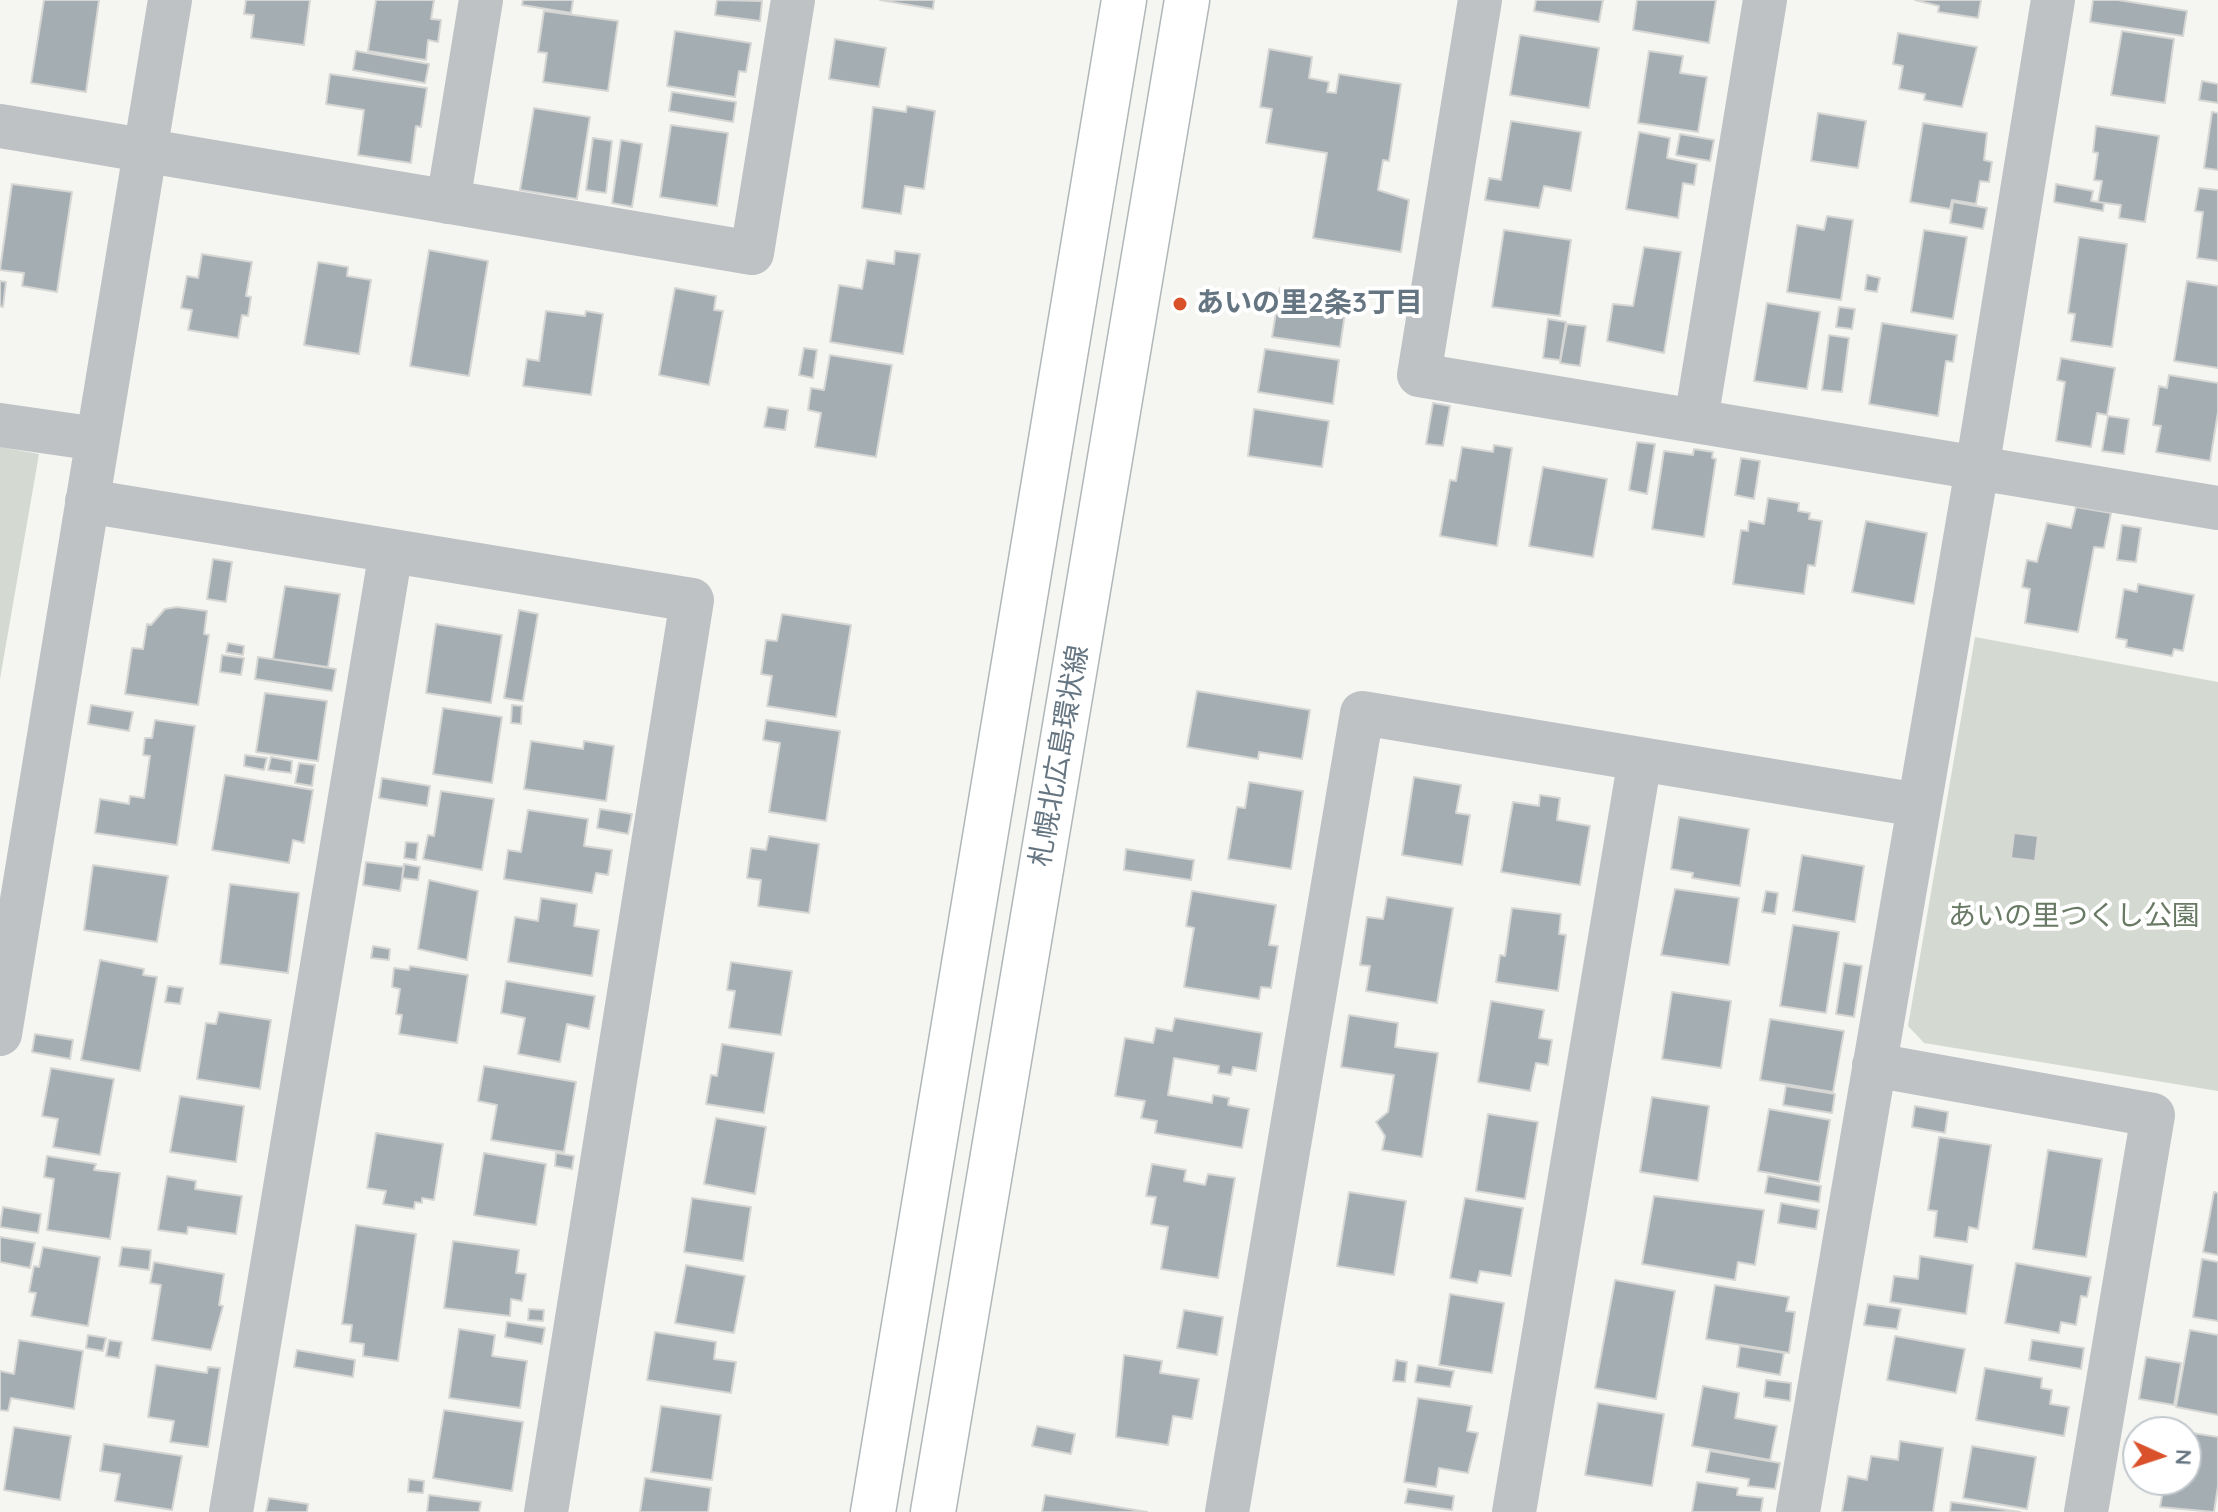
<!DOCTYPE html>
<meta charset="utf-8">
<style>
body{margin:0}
#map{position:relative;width:2218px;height:1512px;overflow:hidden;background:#f5f5f1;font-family:Quicksand,sans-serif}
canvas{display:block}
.north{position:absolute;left:2122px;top:1416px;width:80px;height:80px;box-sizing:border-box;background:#fff;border:2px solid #c1c8cd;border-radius:50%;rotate:93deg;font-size:22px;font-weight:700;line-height:32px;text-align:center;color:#657581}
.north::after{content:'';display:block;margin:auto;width:28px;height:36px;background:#da522c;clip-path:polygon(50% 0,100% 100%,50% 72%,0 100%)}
</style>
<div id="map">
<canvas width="2218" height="1512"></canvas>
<div class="north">N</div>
</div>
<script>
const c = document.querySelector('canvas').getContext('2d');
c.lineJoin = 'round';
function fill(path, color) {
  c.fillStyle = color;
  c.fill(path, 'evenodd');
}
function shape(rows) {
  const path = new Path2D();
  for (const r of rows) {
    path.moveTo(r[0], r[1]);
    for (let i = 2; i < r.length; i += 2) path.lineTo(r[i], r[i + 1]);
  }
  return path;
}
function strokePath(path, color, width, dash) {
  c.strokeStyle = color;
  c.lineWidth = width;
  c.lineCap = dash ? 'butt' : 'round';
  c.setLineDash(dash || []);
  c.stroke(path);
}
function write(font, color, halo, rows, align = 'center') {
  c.font = font + ' Quicksand,"Noto Sans JP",sans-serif';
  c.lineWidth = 8;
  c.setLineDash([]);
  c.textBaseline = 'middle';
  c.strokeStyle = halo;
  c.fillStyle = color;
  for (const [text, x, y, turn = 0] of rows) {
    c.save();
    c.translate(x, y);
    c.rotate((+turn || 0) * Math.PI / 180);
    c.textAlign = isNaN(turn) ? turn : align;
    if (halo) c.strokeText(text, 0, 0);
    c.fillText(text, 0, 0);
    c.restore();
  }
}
fill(shape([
 [0,447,39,454,0,679],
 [1975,637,2218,682,2218,1091,1924,1043,1908,1026]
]), '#d4dad1');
const building = shape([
 [44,0,99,0,86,92,31,83,44,0],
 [246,0,310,0,304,45,251,38,254,15,244,14,246,0],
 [376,0,434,0,431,19,441,20,438,42,428,40,426,60,368,51,376,0],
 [523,0,573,0,571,13,522,5,523,0],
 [717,0,762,1,760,21,715,15,717,0],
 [880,0,934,0,933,9,880,0],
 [1536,0,1603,0,1599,22,1534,11,1536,0],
 [1637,0,1716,0,1709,43,1633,30,1637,0],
 [1915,0,1981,0,1978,18,1938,12,1939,6,1915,0],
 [2093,0,2118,0,2187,11,2183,36,2090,22,2093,0],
 [544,11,618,21,608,91,543,82,547,53,538,52,544,11],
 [675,31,751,43,746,72,739,71,735,97,667,86,675,31],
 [2122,31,2174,39,2165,103,2111,95,2122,31],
 [1898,33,1977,47,1962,107,1924,100,1925,94,1899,89,1903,66,1893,64,1898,33],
 [1520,35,1599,48,1589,108,1510,95,1520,35],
 [835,39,886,48,879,87,829,79,835,39],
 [1269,49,1312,57,1309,78,1329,82,1327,92,1336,93,1339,74,1401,84,1389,161,1383,160,1378,190,1409,200,1401,252,1313,238,1327,153,1266,143,1272,109,1260,107,1269,49],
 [356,51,429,64,425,83,353,70,356,51],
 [1649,51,1683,56,1680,73,1707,77,1698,132,1638,123,1649,51],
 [330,74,427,88,421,127,416,126,411,163,358,155,364,110,326,104,330,74],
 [2202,81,2218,84,2218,103,2199,100,2202,81],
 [672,92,736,102,733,122,669,111,672,92],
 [907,106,935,111,924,189,905,186,901,214,862,208,873,107,906,112,907,106],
 [534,108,590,117,577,199,520,190,534,108],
 [2212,112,2218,113,2218,170,2204,168,2212,112],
 [1818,113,1866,121,1858,168,1811,161,1818,113],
 [1511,121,1581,132,1571,191,1544,186,1539,208,1485,200,1489,178,1501,180,1511,121],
 [1923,123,1987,133,1984,160,1992,162,1989,182,1980,181,1976,204,1952,200,1950,209,1910,202,1923,123],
 [671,125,728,133,717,206,660,197,671,125],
 [2096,126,2159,136,2145,222,2119,218,2121,205,2098,202,2102,181,2094,180,2098,153,2093,152,2096,126],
 [1639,132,1670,138,1667,158,1697,164,1694,185,1683,183,1678,218,1626,209,1639,132],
 [1680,134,1714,140,1710,161,1676,155,1680,134],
 [593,138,612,141,606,193,586,190,593,138],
 [621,140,642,144,632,207,612,203,621,140],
 [12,184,72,192,57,292,22,286,24,273,0,270,12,184],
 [2056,184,2093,191,2091,201,2104,203,2103,211,2054,202,2056,184],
 [2199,188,2218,190,2218,261,2197,258,2203,212,2195,211,2199,188],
 [1953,202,1987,208,1983,229,1950,223,1953,202],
 [1827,216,1853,220,1841,300,1787,292,1797,225,1824,230,1827,216],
 [1504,230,1571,240,1560,316,1492,307,1504,230],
 [1924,230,1967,237,1953,319,1911,312,1924,230],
 [2079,237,2127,244,2112,347,2071,341,2075,314,2068,313,2079,237],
 [1644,247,1681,252,1664,353,1607,341,1613,304,1633,306,1644,247],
 [429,250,488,261,469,376,410,366,429,250],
 [895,251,920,254,903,354,830,342,839,285,862,289,867,260,894,264,895,251],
 [202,254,252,262,246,296,251,297,248,316,242,315,238,338,188,330,192,310,181,308,187,276,198,278,202,254],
 [318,262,348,267,347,276,371,280,359,354,304,345,318,262],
 [1867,275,1880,278,1877,292,1865,290,1867,275],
 [0,281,6,282,3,307,0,306,0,281],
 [2187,281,2218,286,2218,368,2174,361,2187,281],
 [675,288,716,296,714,310,723,311,709,385,659,375,675,288],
 [1280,288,1347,299,1340,347,1272,337,1280,288],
 [1767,303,1820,312,1807,389,1754,381,1767,303],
 [1839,307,1855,309,1852,329,1836,327,1839,307],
 [546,311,585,316,586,311,603,314,591,395,523,386,527,359,539,361,546,311],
 [1548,319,1566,322,1560,360,1543,358,1548,319],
 [1882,323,1957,335,1953,362,1946,361,1938,416,1869,404,1882,323],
 [1567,324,1586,326,1580,366,1560,363,1567,324],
 [1829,335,1849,338,1842,392,1822,390,1829,335],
 [804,348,817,350,813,378,799,375,804,348],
 [1265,349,1339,360,1333,404,1258,392,1265,349],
 [830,355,892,365,876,457,815,447,821,413,808,410,811,388,824,390,830,355],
 [2061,358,2115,368,2107,415,2097,413,2091,447,2056,441,2065,382,2057,380,2061,358],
 [2169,375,2218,383,2218,412,2210,461,2156,452,2161,426,2153,425,2159,386,2167,388,2169,375],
 [1433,403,1450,406,1443,446,1426,444,1433,403],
 [768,407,788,410,785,430,764,427,768,407],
 [1254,409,1329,421,1322,467,1248,456,1254,409],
 [2108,416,2129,419,2124,454,2102,451,2108,416],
 [1637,442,1655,444,1647,494,1629,490,1637,442],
 [1494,445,1512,448,1497,546,1440,536,1450,480,1456,481,1462,447,1493,452,1494,445],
 [1694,449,1713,452,1712,458,1716,459,1704,537,1652,529,1664,451,1693,455,1694,449],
 [1741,458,1760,461,1754,499,1735,495,1741,458],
 [1543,467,1607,479,1593,557,1529,546,1543,467],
 [1768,498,1799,503,1798,511,1810,513,1809,519,1822,521,1815,566,1808,565,1804,594,1733,584,1741,530,1748,531,1749,521,1764,524,1768,498],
 [2076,507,2111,513,2104,548,2094,547,2078,632,2025,623,2030,589,2022,587,2027,560,2037,562,2047,523,2071,528,2076,507],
 [1866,521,1927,533,1914,604,1852,592,1866,521],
 [2122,525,2141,528,2136,562,2117,560,2122,525],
 [213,559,232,562,226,602,207,599,213,559],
 [2138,584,2194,595,2183,651,2174,649,2172,656,2126,647,2127,640,2116,638,2124,589,2137,592,2138,584],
 [285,586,340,594,328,667,273,659,285,586],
 [177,607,207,611,204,634,209,635,198,705,125,694,132,648,143,649,147,624,151,625,165,609,177,607],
 [519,610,538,614,523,701,504,698,519,610],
 [782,614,851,625,836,717,767,706,772,676,761,674,766,640,777,641,782,614],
 [436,624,502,635,491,703,426,693,436,624],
 [228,643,244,646,243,655,226,652,228,643],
 [222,655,244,658,241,675,220,672,222,655],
 [258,657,336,669,332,691,255,679,258,657],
 [1197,691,1310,710,1302,759,1259,752,1258,759,1187,747,1197,691],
 [265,693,327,701,318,761,256,752,265,693],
 [91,705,133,712,129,731,88,724,91,705],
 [512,705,522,706,521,724,511,723,512,705],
 [443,708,502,717,492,783,433,774,443,708],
 [155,720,195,726,177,845,95,833,100,799,129,804,130,796,144,798,150,756,143,755,145,738,152,738,155,720],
 [766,720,840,731,826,821,769,812,780,743,763,740,766,720],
 [531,741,583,749,584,741,614,746,606,801,524,789,531,741],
 [245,755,267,758,264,770,244,766,245,755],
 [271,757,292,761,291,773,268,770,271,757],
 [299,763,315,765,312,786,295,783,299,763],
 [225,775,313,790,304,843,293,840,289,863,212,850,225,775],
 [1414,777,1461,785,1456,813,1470,815,1462,865,1402,855,1414,777],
 [382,778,430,786,427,806,379,798,382,778],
 [1249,782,1303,791,1291,869,1228,859,1237,807,1245,808,1249,782],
 [441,791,494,799,482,870,423,859,428,835,434,836,441,791],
 [1540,795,1560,798,1557,820,1590,826,1580,885,1501,872,1513,802,1539,806,1540,795],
 [600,809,632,814,628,834,597,828,600,809],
 [528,810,588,819,584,846,612,850,608,875,596,873,592,893,504,879,508,850,521,852,528,810],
 [1679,817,1749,829,1740,886,1692,878,1693,873,1671,869,1679,817],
 [2014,833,2038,836,2035,861,2011,858,2014,833],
 [769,836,819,844,809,913,758,906,761,880,747,878,751,848,766,850,769,836],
 [406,842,418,843,416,860,404,858,406,842],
 [1126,849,1194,860,1191,880,1124,870,1126,849],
 [1802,855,1864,866,1855,922,1793,911,1802,855],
 [366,862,404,867,400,891,363,885,366,862],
 [404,864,420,867,418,880,402,878,404,864],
 [93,865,168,876,157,942,84,930,93,865],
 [429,880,478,891,467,960,418,949,429,880],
 [230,884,299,893,288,973,220,964,230,884],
 [1675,889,1739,898,1729,965,1661,955,1675,889],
 [1192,891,1276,905,1269,945,1278,946,1271,988,1261,987,1259,999,1184,987,1194,928,1186,926,1192,891],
 [1766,891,1778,893,1775,914,1762,912,1766,891],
 [1387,897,1453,908,1437,1003,1366,991,1370,966,1360,965,1367,917,1383,919,1387,897],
 [541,898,577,904,574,926,599,930,592,976,508,962,515,917,538,921,541,898],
 [1512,908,1561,914,1559,934,1566,935,1558,991,1496,982,1500,955,1505,956,1512,908],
 [1793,925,1839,932,1826,1013,1780,1006,1793,925],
 [373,946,390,949,389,960,371,958,373,946],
 [100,960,144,969,143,975,157,977,140,1071,81,1060,100,960],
 [731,962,792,971,781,1035,729,1028,735,991,727,990,731,962],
 [1844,963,1862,966,1854,1017,1836,1014,1844,963],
 [410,966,468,975,457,1043,399,1034,402,1015,396,1014,400,989,392,987,394,968,409,970,410,966],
 [506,981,595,996,589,1029,567,1024,560,1062,518,1054,525,1018,501,1013,506,981],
 [168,986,183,988,180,1004,165,1002,168,986],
 [1672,992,1731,1001,1721,1068,1662,1059,1672,992],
 [1491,1001,1544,1010,1539,1038,1552,1040,1548,1065,1536,1063,1530,1091,1478,1082,1491,1001],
 [219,1012,271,1020,260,1089,197,1079,206,1023,216,1024,219,1012],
 [1349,1015,1398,1023,1395,1047,1438,1053,1422,1157,1382,1150,1385,1136,1376,1122,1388,1112,1394,1075,1341,1067,1349,1015],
 [1175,1018,1262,1033,1256,1071,1233,1067,1231,1075,1218,1073,1219,1066,1174,1058,1168,1095,1212,1103,1213,1095,1229,1098,1228,1105,1249,1109,1242,1148,1155,1133,1157,1121,1141,1118,1145,1101,1115,1096,1125,1038,1153,1043,1156,1028,1172,1031,1175,1018],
 [1770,1019,1844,1031,1833,1092,1760,1080,1770,1019],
 [35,1034,73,1040,70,1059,32,1052,35,1034],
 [722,1044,774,1053,764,1113,706,1104,711,1075,717,1076,722,1044],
 [484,1066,576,1082,564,1152,491,1140,497,1105,478,1101,484,1066],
 [51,1068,114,1079,100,1155,53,1147,58,1119,42,1116,51,1068],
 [1786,1086,1835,1094,1832,1113,1783,1105,1786,1086],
 [180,1096,244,1106,236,1162,170,1152,180,1096],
 [1652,1097,1709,1106,1698,1181,1640,1172,1652,1097],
 [1915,1106,1948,1112,1945,1133,1912,1127,1915,1106],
 [1769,1109,1830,1120,1819,1182,1758,1171,1769,1109],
 [1488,1114,1538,1122,1525,1199,1476,1191,1488,1114],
 [716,1118,766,1127,755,1194,704,1184,716,1118],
 [376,1133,443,1144,434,1200,422,1198,422,1203,415,1202,414,1209,383,1204,386,1191,367,1188,376,1133],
 [1939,1137,1991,1145,1978,1229,1969,1227,1967,1242,1934,1237,1937,1211,1928,1210,1939,1137],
 [2048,1150,2102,1159,2086,1257,2033,1249,2048,1150],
 [484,1153,546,1164,536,1225,474,1215,484,1153],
 [556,1153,574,1156,572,1169,555,1166,556,1153],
 [47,1156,96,1164,94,1170,120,1173,110,1239,47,1230,54,1179,44,1177,47,1156],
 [1152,1164,1186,1170,1184,1181,1205,1185,1208,1174,1235,1178,1218,1278,1161,1269,1168,1227,1151,1224,1156,1197,1146,1196,1152,1164],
 [167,1176,196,1181,195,1189,242,1196,236,1234,188,1227,187,1234,158,1230,167,1176],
 [1768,1176,1821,1186,1819,1202,1765,1193,1768,1176],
 [1349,1192,1406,1201,1394,1275,1337,1266,1349,1192],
 [2214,1192,2218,1193,2218,1255,2203,1252,2214,1192],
 [1654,1196,1764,1210,1755,1265,1738,1262,1735,1280,1642,1264,1654,1196],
 [692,1198,751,1207,743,1261,684,1252,692,1198],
 [1465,1198,1523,1208,1511,1276,1480,1271,1477,1283,1450,1278,1465,1198],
 [1781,1203,1819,1210,1816,1229,1778,1223,1781,1203],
 [3,1207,41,1214,38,1233,0,1227,3,1207],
 [356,1225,416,1234,398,1361,363,1356,364,1344,350,1342,352,1325,342,1324,356,1225],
 [0,1237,35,1243,30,1268,0,1262,0,1237],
 [453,1241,519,1250,516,1273,526,1274,522,1301,511,1299,510,1316,444,1308,453,1241],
 [43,1247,100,1257,88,1326,31,1316,36,1293,29,1292,34,1266,39,1267,43,1247],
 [122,1247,151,1250,149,1270,119,1266,122,1247],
 [1920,1256,1973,1265,1966,1314,1890,1302,1894,1276,1918,1279,1920,1256],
 [2202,1259,2218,1262,2218,1321,2193,1317,2202,1259],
 [154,1262,224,1274,219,1305,223,1306,211,1350,152,1340,161,1285,150,1283,154,1262],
 [2016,1263,2091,1277,2087,1297,2081,1296,2076,1325,2061,1322,2059,1333,2005,1323,2016,1263],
 [686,1265,745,1276,734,1333,675,1323,686,1265],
 [1615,1280,1675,1291,1656,1399,1595,1388,1615,1280],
 [1715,1285,1789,1297,1786,1311,1795,1312,1789,1353,1706,1339,1715,1285],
 [1450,1294,1504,1303,1492,1373,1439,1365,1450,1294],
 [1868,1304,1901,1309,1897,1329,1864,1325,1868,1304],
 [529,1309,544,1310,543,1321,528,1320,529,1309],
 [1184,1310,1223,1317,1217,1355,1177,1348,1184,1310],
 [507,1322,545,1328,542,1344,505,1337,507,1322],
 [459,1329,495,1335,492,1356,527,1361,520,1408,449,1398,459,1329],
 [2190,1330,2218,1335,2218,1415,2176,1407,2190,1330],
 [655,1332,716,1342,714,1359,736,1362,731,1393,647,1380,655,1332],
 [88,1335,106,1338,103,1351,86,1348,88,1335],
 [1895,1336,1965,1349,1956,1393,1887,1380,1895,1336],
 [19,1340,83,1351,74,1409,11,1398,8,1411,0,1410,0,1371,14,1374,19,1340],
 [109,1340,122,1342,119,1358,106,1356,109,1340],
 [2032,1340,2084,1348,2081,1369,2029,1360,2032,1340],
 [1740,1346,1784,1353,1780,1375,1737,1367,1740,1346],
 [297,1350,355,1360,353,1377,294,1367,297,1350],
 [1124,1355,1162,1361,1160,1373,1199,1379,1192,1419,1173,1416,1168,1445,1116,1437,1124,1355],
 [2146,1357,2181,1363,2174,1405,2139,1399,2146,1357],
 [1396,1360,1407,1362,1405,1382,1393,1381,1396,1360],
 [156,1365,207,1373,208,1367,220,1368,208,1447,170,1442,174,1421,148,1417,156,1365],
 [1418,1365,1454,1371,1450,1387,1415,1382,1418,1365],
 [1985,1368,2042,1378,2041,1388,2052,1390,2050,1404,2069,1407,2064,1436,1976,1420,1985,1368],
 [1766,1380,1791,1383,1790,1401,1764,1397,1766,1380],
 [1703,1386,1739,1393,1735,1418,1777,1426,1770,1460,1692,1446,1703,1386],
 [1418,1398,1472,1406,1467,1431,1478,1433,1468,1473,1439,1468,1436,1487,1404,1482,1418,1398],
 [1598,1403,1664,1414,1652,1486,1585,1475,1598,1403],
 [661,1406,721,1415,712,1480,651,1472,661,1406],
 [444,1410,523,1422,512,1491,433,1478,444,1410],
 [1037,1426,1075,1434,1071,1454,1032,1446,1037,1426],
 [14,1427,71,1436,60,1500,4,1490,14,1427],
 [2173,1430,2218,1437,2218,1486,2214,1512,2160,1507,2165,1480,2186,1480,2186,1432,2173,1430],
 [1900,1441,1943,1448,1933,1512,1842,1512,1848,1476,1867,1480,1871,1456,1898,1460,1900,1441],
 [104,1444,182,1456,172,1510,115,1501,120,1474,100,1471,104,1444],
 [1972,1446,2036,1457,2027,1509,1963,1498,1972,1446],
 [1710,1451,1780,1463,1775,1489,1748,1486,1749,1479,1706,1472,1710,1451],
 [645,1478,711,1488,708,1512,640,1512,645,1478],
 [409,1479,424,1481,423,1493,408,1492,409,1479],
 [1697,1482,1738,1488,1737,1495,1763,1498,1761,1512,1692,1512,1697,1482],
 [1408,1489,1454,1496,1452,1510,1405,1503,1408,1489],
 [429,1495,481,1502,479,1512,427,1512,429,1495],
 [1045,1495,1147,1512,1042,1512,1045,1495],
 [269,1498,308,1504,307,1512,266,1512,269,1498],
 [1951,1502,1973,1505,2020,1512,1950,1512,1951,1502]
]);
fill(building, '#a4adb2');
strokePath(building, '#d6d6d4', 2);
const major = shape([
 [873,1512,1124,0],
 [933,1512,1187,0]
]);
strokePath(major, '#b1b6b9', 47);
strokePath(shape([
 [1480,0,1419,375,2218,508],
 [0,126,752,253,793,0],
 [448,202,481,0],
 [1696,420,1765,0],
 [0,425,97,439],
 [87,501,692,600,546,1512],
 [0,1034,170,0],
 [1874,1065,2153,1115,2086,1512],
 [231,1512,391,551],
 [1227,1512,1362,713,1918,805],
 [1514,1512,1640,759],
 [1798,1512,1977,469,2053,0]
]), '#bec2c5', 44);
strokePath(major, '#fff', 44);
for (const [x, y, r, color] of [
 [1180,304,8,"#da522c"]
]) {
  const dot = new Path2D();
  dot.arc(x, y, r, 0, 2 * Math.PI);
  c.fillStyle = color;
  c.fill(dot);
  strokePath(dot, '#fff', 3);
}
write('bold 28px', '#657581', '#fff', [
 ["あいの里2条3丁目",1196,304]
], 'left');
write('28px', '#657581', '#fff', [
 ["札幌北広島環状線",1060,756,-80]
]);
write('28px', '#687964', '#fff', [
 ["あいの里つくし公園",2074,917]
]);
</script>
